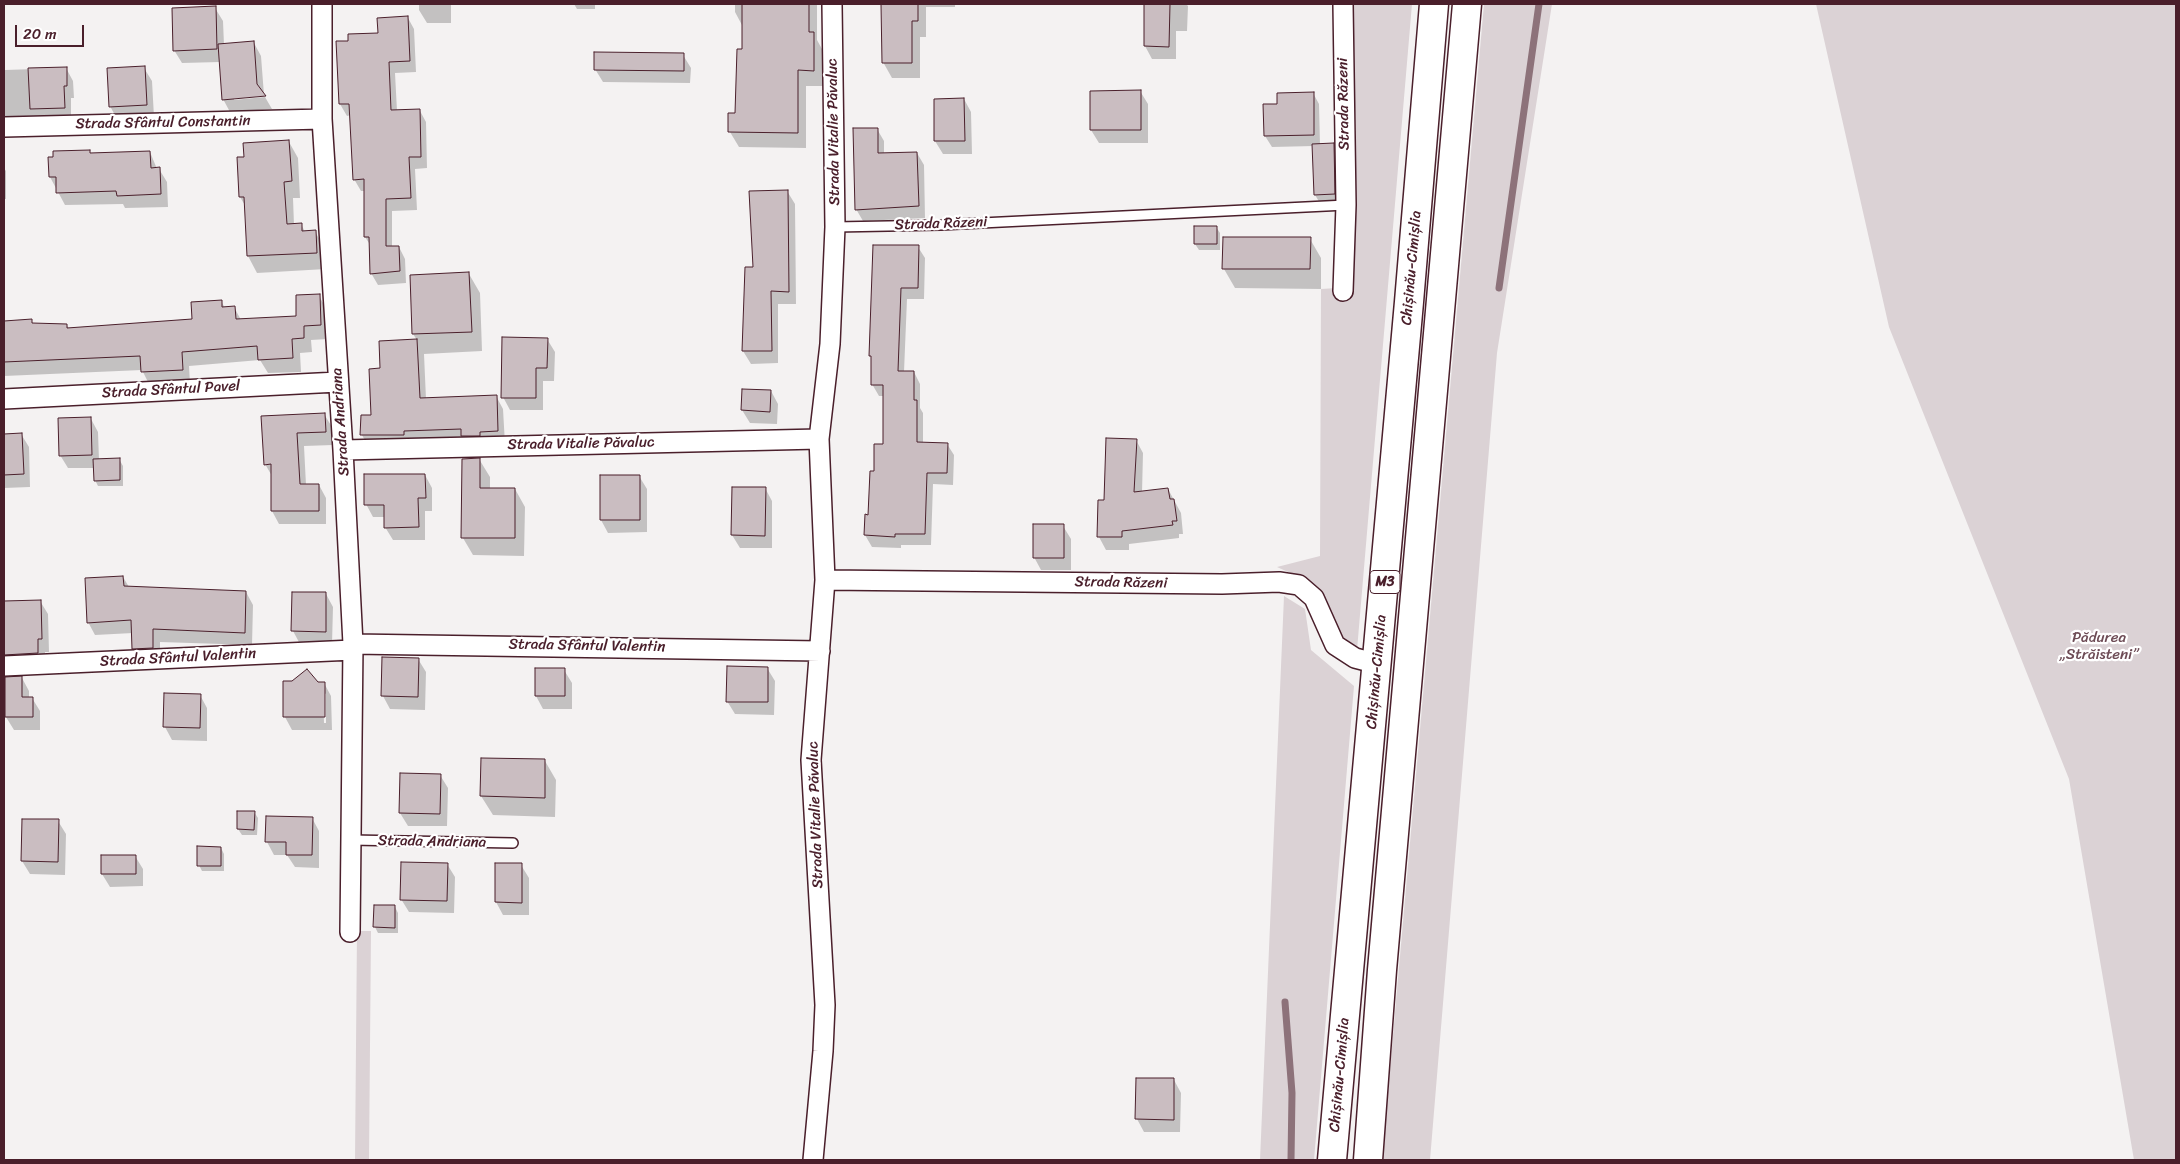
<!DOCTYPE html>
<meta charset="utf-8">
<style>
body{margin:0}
#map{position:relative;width:2180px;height:1164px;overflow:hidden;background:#f4f2f2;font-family:Sriracha,sans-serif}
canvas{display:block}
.frame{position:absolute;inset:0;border:5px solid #4a1f2b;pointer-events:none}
.scale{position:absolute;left:15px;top:25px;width:69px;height:22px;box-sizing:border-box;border:2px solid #4a1f2b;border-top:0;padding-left:6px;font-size:15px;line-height:18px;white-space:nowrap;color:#4a1f2b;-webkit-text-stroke:4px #fff;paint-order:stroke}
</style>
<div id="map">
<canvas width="2180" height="1164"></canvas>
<div class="frame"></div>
<div class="scale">20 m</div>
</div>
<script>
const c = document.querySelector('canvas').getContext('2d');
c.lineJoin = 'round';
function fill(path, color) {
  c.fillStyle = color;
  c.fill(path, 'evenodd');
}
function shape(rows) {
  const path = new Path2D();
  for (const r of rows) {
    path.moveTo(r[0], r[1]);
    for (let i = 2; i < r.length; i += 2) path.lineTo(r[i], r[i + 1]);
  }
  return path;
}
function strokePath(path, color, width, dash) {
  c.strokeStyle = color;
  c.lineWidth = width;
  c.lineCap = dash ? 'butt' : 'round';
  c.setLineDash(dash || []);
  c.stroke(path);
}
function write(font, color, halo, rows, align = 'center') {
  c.font = font + ' Sriracha,sans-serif';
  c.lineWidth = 4.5;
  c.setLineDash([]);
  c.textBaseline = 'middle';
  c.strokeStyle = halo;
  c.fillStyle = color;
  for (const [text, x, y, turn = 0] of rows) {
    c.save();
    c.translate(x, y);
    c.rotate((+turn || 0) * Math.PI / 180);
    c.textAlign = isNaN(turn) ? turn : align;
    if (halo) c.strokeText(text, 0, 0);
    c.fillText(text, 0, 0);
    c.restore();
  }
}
fill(shape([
 [1350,4,1412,4,1357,650,1341,640,1306,580,1277,567,1320,556,1321,289,1353,287,1356,129],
 [1484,4,1552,4,1497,353,1430,1160,1382,1160],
 [1816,4,2176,4,2176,1160,2134,1160,2069,779,1889,327],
 [1284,596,1305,609,1311,650,1354,686,1314,1160,1260,1160],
 [357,931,371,931,369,1160,355,1160]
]), '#dbd2d5');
fill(shape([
 [419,4,451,4,451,23,427,23,419,10],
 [574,4,595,4,595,9,577,9],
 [735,4,817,4,817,40,822,49,823,86,806,86,806,148,739,147,730,132,737,114,743,51,743,27,735,12],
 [883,4,955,4,955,7,926,7,926,37,920,37,920,78,892,78,883,62],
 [1146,4,1186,4,1188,6,1187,31,1176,31,1176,59,1152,59,1145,46],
 [215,8,223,21,224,45,254,43,261,56,264,95,234,97,234,100,265,97,272,109,230,112,223,99,220,62,182,63,174,50],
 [408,18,414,29,416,72,395,73,397,111,420,111,426,122,427,168,415,169,417,210,392,211,392,247,399,247,405,259,406,283,378,285,371,273,371,246,365,237,365,191,361,191,354,179,351,115,347,116,340,104,349,42,379,35],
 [683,55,691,68,690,83,603,82,595,69],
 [4,67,5,70,66,68,73,81,74,98,71,98,71,120,4,127],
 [144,68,152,81,154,117,117,119,110,106],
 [1140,91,1148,104,1148,143,1099,143,1091,130],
 [1313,93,1319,104,1320,145,1333,144,1341,157,1341,207,1323,208,1315,195,1314,146,1272,147,1265,136,1265,106,1278,105],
 [964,99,971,112,972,154,943,154,935,141],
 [877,129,884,141,884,154,917,153,924,165,925,218,863,221,856,209],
 [289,142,298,158,300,198,293,198,294,225,301,224,305,232,315,232,325,248,326,269,257,273,248,256,246,207,240,197,245,158],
 [89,151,91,154,150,152,157,169,159,169,167,182,168,207,125,208,123,204,65,205,50,177,54,158],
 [4,168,6,171,6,199,4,199],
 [787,191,795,204,796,304,778,304,778,363,751,364,743,351,754,268],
 [1216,227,1220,233,1220,250,1199,250,1195,244],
 [1310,239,1321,258,1321,289,1235,288,1224,269],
 [918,247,925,258,924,299,907,299,904,372,914,372,920,384,920,408,923,413,923,444,947,444,954,455,953,485,933,484,931,545,901,545,901,548,872,547,865,535,875,472,884,446,884,396,879,396,872,384,872,359,870,355],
 [469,274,480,293,482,351,424,354,426,399,496,396,503,409,505,444,369,448,362,435,372,417,381,370,417,340,413,334],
 [319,296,327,310,328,339,311,340,312,352,300,353,301,372,268,373,260,360,189,366,190,384,150,386,142,370,4,376,4,322,31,321,33,324,67,325,69,329,194,320,221,301,225,308,234,307,241,320,298,317],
 [547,339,555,352,554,381,543,381,543,410,510,410,503,397],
 [771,391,778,404,777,424,750,423,742,410],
 [324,414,332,427,333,445,304,446,306,485,319,485,326,498,326,524,279,524,272,511,272,476,265,464,263,417],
 [91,419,98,432,99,460,119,459,123,466,123,486,98,486,95,480,94,468,68,468,60,455],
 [21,434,29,447,30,487,4,488,4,435],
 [1136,440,1143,453,1142,493,1168,489,1181,513,1183,534,1179,534,1179,538,1129,544,1129,550,1106,550,1099,537],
 [479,459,490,477,490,489,515,489,525,507,524,556,473,555,463,538],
 [425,475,432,488,432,511,425,511,425,540,393,540,385,527,385,517,373,517,366,504],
 [639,476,647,489,647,532,608,533,601,520],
 [733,488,765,488,772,501,772,548,740,548,732,535],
 [1063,526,1071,539,1071,570,1041,570,1034,557],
 [123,577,129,587,246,592,253,605,252,645,160,642,160,661,140,662,133,649,133,633,95,635,88,622],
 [326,594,333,607,332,644,300,644,293,631],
 [40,601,48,614,49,652,45,652,45,666,4,667,4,602],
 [418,659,426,672,425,710,390,709,383,696],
 [767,668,775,681,774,715,735,714,727,701],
 [564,670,572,683,572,709,543,709,536,696],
 [22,678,29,691,29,698,32,698,40,711,40,730,14,730,6,717],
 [324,683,331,696,332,730,292,730,285,717],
 [323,692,326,694,326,723,324,723],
 [200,695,207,708,207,741,172,740,165,727],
 [545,761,556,780,555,817,493,815,481,796],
 [440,775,448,788,447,826,408,826,400,813],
 [254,812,258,818,257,835,242,835,238,829],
 [312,818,319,831,319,868,295,867,287,855,274,855,267,842],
 [58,821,66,834,65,875,30,874,22,861],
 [221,848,224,854,224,871,202,871,199,865],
 [135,856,143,869,143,886,110,887,102,874],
 [447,864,455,877,454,913,409,912,401,899],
 [521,865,529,878,529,915,503,915,496,902],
 [395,907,398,913,398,933,378,933,375,927],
 [1174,1080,1181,1093,1180,1132,1144,1132,1137,1119]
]), '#0003');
strokePath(shape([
 [1499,288,1539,4],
 [1285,1002,1292,1093,1291,1160]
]), '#8d727a', 7);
const building = shape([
 [742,4,809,4,809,32,814,32,814,71,798,70,798,133,728,132,728,113,735,113,737,49,742,49,742,4],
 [881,4,918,4,918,21,912,21,912,63,882,63,881,4],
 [1144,4,1170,4,1169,47,1144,46,1144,4],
 [216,6,217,49,173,51,172,8,216,6],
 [408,16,410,61,389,62,391,110,420,109,421,157,409,157,411,198,386,199,386,246,399,246,400,271,370,274,369,237,364,237,364,179,353,180,349,104,339,104,336,41,348,41,348,34,378,33,377,18,408,16],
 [254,41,257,84,266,96,222,100,218,44,254,41],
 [594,52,684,53,684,71,594,70,594,52],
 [145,66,147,105,109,107,107,68,145,66],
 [67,67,67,86,64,86,65,108,30,109,28,68,67,67],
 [1141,90,1141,130,1090,130,1090,91,1141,90],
 [1314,92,1314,135,1264,136,1263,104,1277,104,1277,93,1314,92],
 [964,98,965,141,934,141,934,99,964,98],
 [853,128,878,128,878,153,917,152,919,206,855,210,853,128],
 [289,140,292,181,284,182,287,224,302,223,302,231,316,230,317,253,247,256,244,197,239,197,237,157,244,157,243,143,289,140],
 [1334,143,1335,194,1314,195,1312,144,1334,143],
 [90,150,90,153,150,151,151,168,160,167,161,194,117,196,116,191,56,193,56,177,49,177,48,157,53,157,53,151,90,150],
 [788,190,789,292,771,291,772,351,742,351,745,267,753,267,749,191,788,190],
 [1194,226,1217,226,1217,244,1194,244,1194,226],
 [1223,237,1311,237,1310,269,1222,269,1223,237],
 [873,245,919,245,918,288,901,288,898,371,914,371,914,400,917,400,917,442,948,443,947,473,927,473,925,534,895,534,895,537,864,535,865,514,868,515,870,471,874,471,874,444,883,444,883,385,871,385,871,356,869,356,873,245],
 [469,272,472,332,412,334,410,275,469,272],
 [320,294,321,325,304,326,304,338,292,339,293,358,258,360,257,346,182,352,183,370,141,372,140,356,4,362,4,321,32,319,32,323,67,324,67,328,192,319,191,302,222,300,222,307,235,306,236,319,296,316,296,295,320,294],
 [502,337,548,338,547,368,536,368,536,398,501,398,502,337],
 [417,339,420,398,497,395,498,431,480,432,480,436,461,436,461,429,404,431,404,435,360,435,361,415,371,415,369,369,380,368,379,341,417,339],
 [742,389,771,390,770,412,741,410,742,389],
 [325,413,326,432,297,433,300,484,319,484,319,511,271,511,271,464,264,465,261,416,325,413],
 [91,417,92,455,59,456,58,418,91,417],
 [22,433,24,474,4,475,4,434,22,433],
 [1106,438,1137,439,1134,492,1168,488,1170,499,1174,499,1177,521,1172,521,1173,525,1122,531,1122,537,1097,537,1098,500,1104,500,1106,438],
 [120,458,120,480,94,481,93,459,120,458],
 [480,458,480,488,515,488,515,538,461,538,462,459,480,458],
 [364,474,425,474,426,498,418,498,419,527,384,528,384,505,364,505,364,474],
 [600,475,640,475,640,520,600,520,600,475],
 [732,487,766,487,765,536,731,535,732,487],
 [1033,524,1064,524,1064,558,1033,558,1033,524],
 [123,576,124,586,246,591,245,633,153,629,153,648,132,649,131,620,87,623,85,578,123,576],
 [292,592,326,592,326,632,291,631,292,592],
 [41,600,42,639,38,639,38,653,4,655,4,601,41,600],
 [382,657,419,658,418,697,381,696,382,657],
 [727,666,768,667,768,702,726,702,727,666],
 [535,668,565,668,565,696,535,696,535,668],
 [307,669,318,682,325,682,325,717,283,717,283,681,292,681,307,669],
 [22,676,22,697,33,697,33,717,5,717,5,677,22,676],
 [164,693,201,694,200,728,163,727,164,693],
 [481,758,545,759,545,798,480,796,481,758],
 [400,773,441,774,440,814,399,813,400,773],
 [237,811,255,811,254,830,237,829,237,811],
 [266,816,313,817,312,855,286,855,286,842,265,842,266,816],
 [22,819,59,819,58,862,21,861,22,819],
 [197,846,221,847,221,866,197,866,197,846],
 [101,855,136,855,136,874,101,874,101,855],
 [401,862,448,863,447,901,400,900,401,862],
 [495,863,522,863,522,903,495,902,495,863],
 [374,905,395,905,395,928,373,927,374,905],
 [1136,1078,1174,1078,1174,1120,1135,1119,1136,1078]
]);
fill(building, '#cabdc1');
strokePath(building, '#4a1f2b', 1);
const lane = shape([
 [835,227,941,225,1346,205],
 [351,840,513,843]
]);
const street = shape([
 [322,4,322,119,343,450,353,644,350,932],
 [1343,4,1346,205,1343,291],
 [4,127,322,119],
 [4,399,338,382],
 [343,450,819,439],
 [825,580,1222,584,1279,582,1299,585,1314,598,1335,645,1355,658,1378,664],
 [353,644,820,651],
 [4,666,353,650],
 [813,1160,823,1051,825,1005,811,760,825,580,819,439,830,344,835,227,832,4]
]);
const highway = shape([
 [1332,1160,1409,302,1434,4],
 [1368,1160,1382,970,1467,4]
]);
strokePath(lane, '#4a1f2b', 12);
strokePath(street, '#4a1f2b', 22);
strokePath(highway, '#4a1f2b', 31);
strokePath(lane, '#fff', 9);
strokePath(street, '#fff', 19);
strokePath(highway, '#fff', 28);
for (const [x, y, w] of [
 [1385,582,30]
]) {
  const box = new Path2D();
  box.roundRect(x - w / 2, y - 11.5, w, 23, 4);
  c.fillStyle = '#fff';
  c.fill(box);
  strokePath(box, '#4a1f2b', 1);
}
write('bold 14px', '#4a1f2b', null, [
 ["M3",1385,582]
]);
write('15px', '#4a1f2b', '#fff', [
 ["Strada Răzeni",1344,104,-91],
 ["Strada Sfântul Constantin",163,123,-1],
 ["Strada Vitalie Păvaluc",834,132,-91],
 ["Strada Răzeni",941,224,-2],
 ["Chișinău-Cimișlia",1412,268,-85],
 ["Strada Sfântul Pavel",171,390,-3],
 ["Strada Andriana",341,422,-94],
 ["Strada Vitalie Păvaluc",581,444,-1],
 ["Strada Răzeni",1121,583,1],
 ["Strada Sfântul Valentin",587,646,1],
 ["Strada Sfântul Valentin",178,658,-3],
 ["Chișinău-Cimișlia",1377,672,-85],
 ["Strada Vitalie Păvaluc",816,815,-92],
 ["Strada Andriana",432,842,1],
 ["Chișinău-Cimișlia",1340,1075,-85]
]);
write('15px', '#6e4c56', '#fff', [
 ["Pădurea",2099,638],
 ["„Străisteni”",2099,655]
]);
</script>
